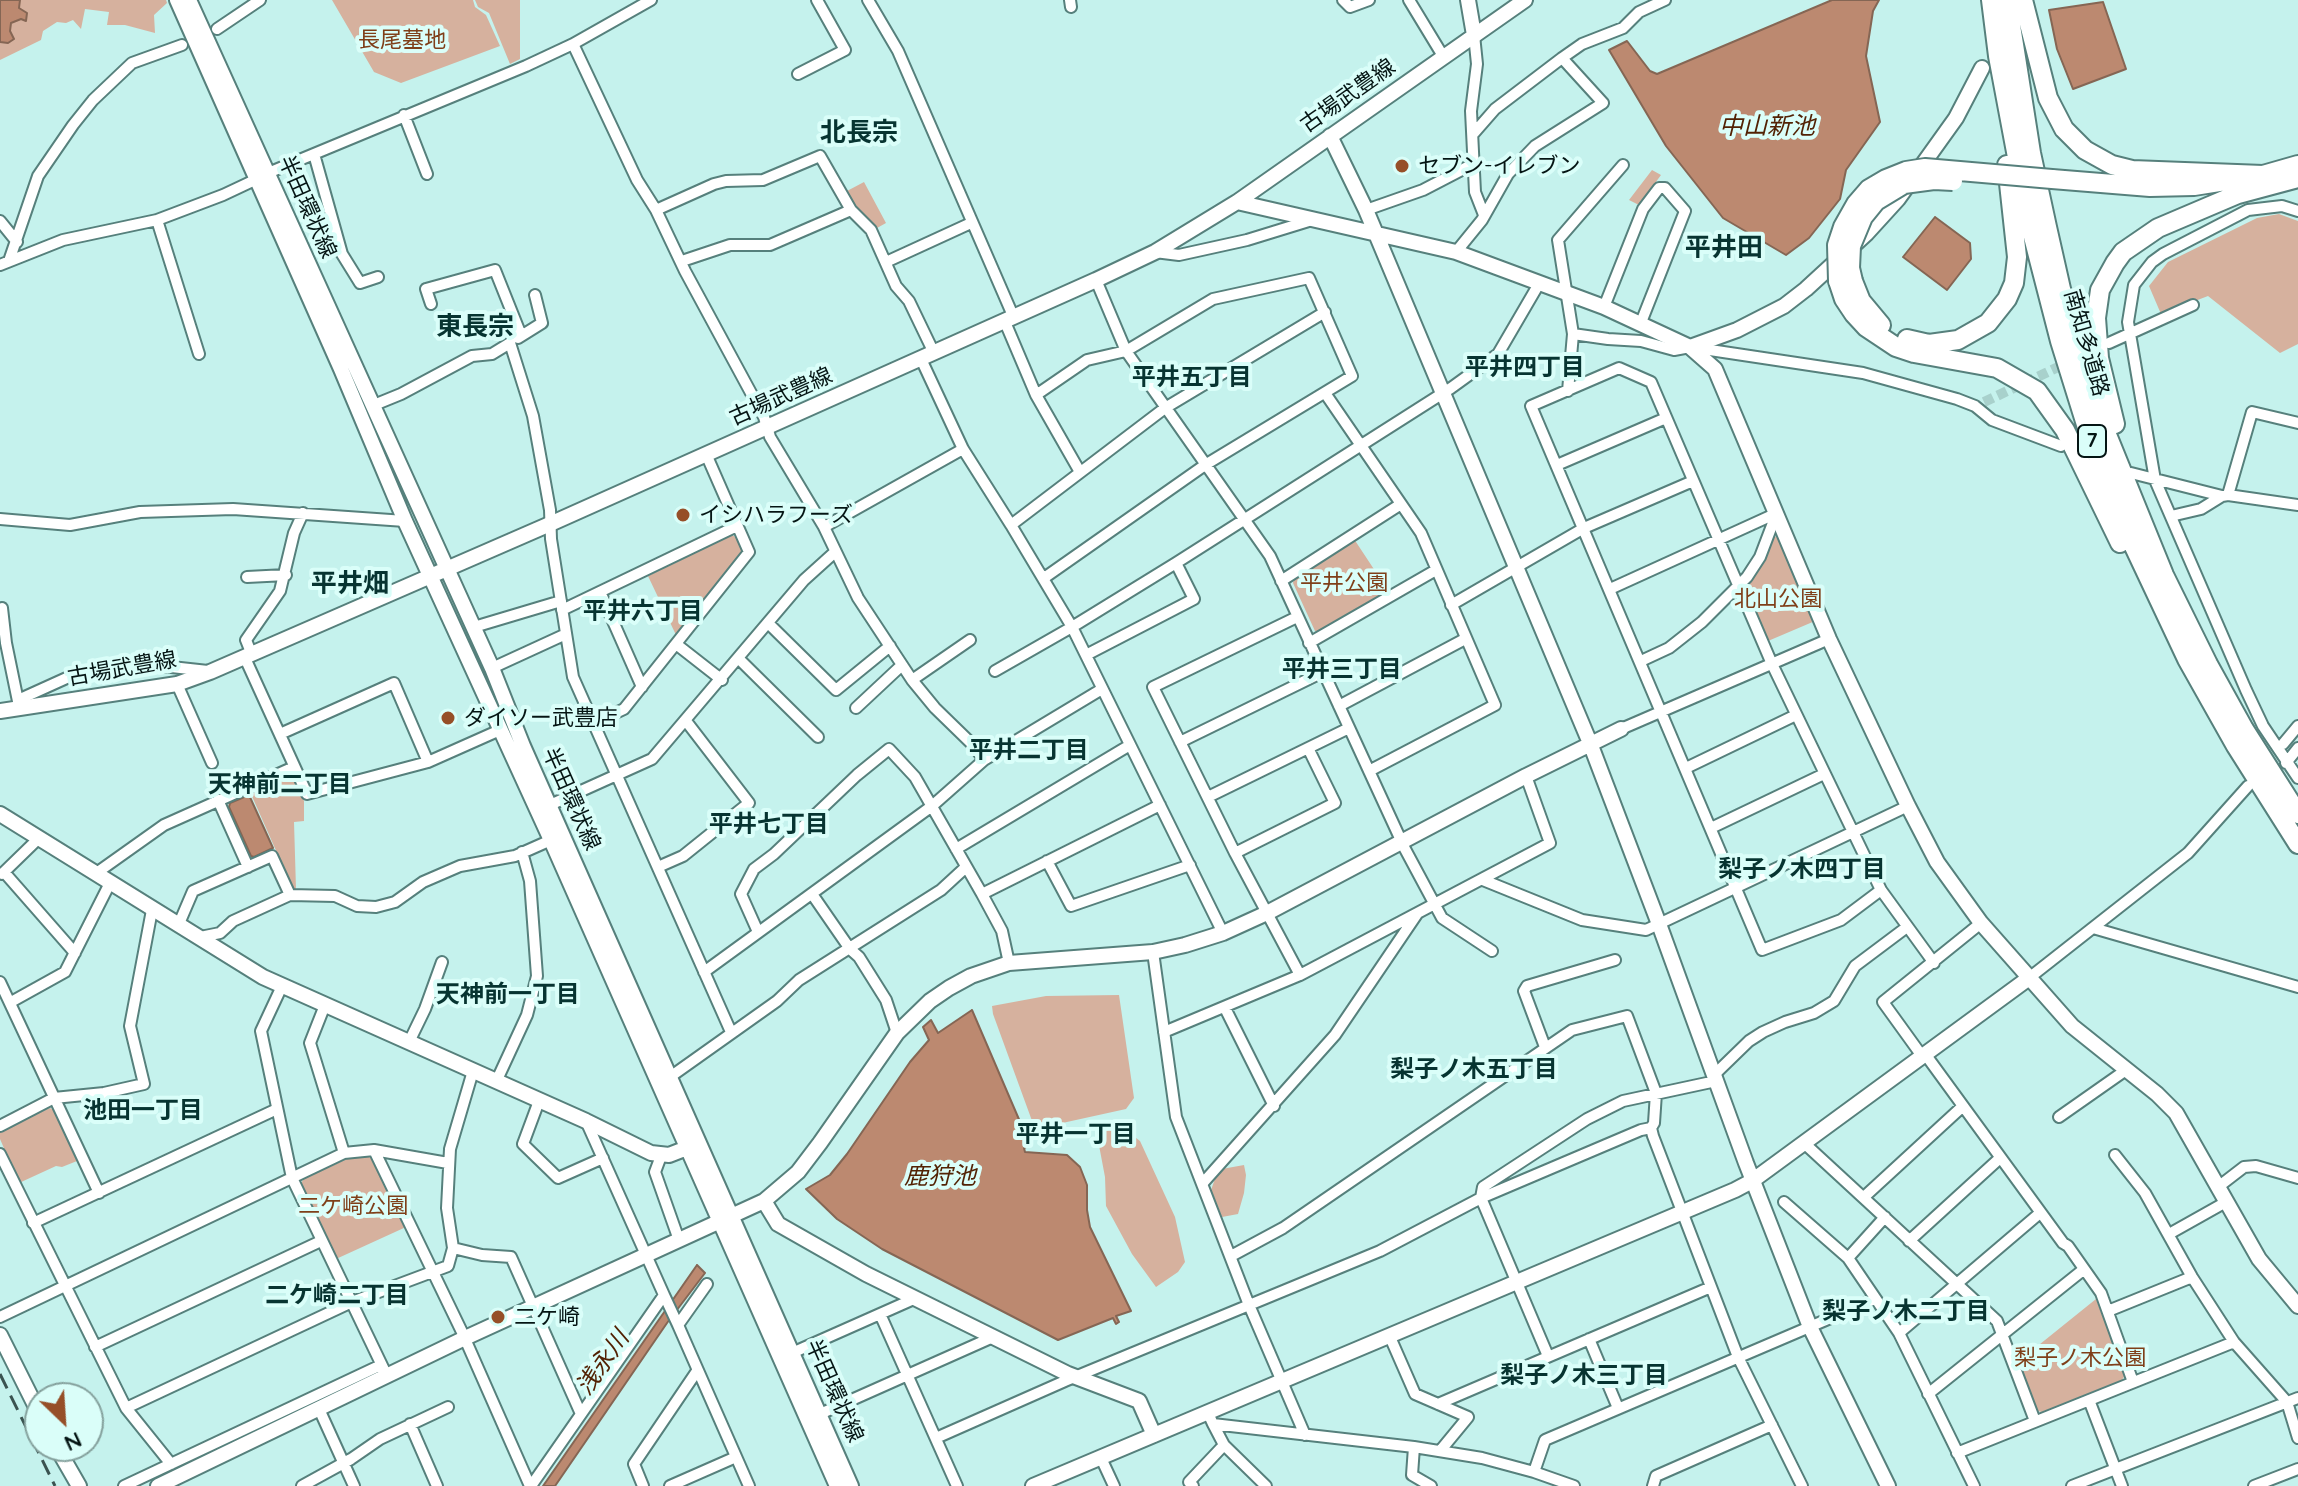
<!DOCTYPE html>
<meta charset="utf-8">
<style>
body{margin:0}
#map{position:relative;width:2298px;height:1486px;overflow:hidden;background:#c5f2ed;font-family:Quicksand,sans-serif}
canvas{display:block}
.north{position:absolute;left:24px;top:1382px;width:80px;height:80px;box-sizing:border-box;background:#dafef9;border:2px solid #85a19d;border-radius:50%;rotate:155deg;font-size:22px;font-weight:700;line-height:32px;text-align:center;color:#051514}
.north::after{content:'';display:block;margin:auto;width:28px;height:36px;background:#964f28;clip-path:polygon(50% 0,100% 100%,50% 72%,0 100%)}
</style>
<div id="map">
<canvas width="2298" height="1486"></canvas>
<div class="north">N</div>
</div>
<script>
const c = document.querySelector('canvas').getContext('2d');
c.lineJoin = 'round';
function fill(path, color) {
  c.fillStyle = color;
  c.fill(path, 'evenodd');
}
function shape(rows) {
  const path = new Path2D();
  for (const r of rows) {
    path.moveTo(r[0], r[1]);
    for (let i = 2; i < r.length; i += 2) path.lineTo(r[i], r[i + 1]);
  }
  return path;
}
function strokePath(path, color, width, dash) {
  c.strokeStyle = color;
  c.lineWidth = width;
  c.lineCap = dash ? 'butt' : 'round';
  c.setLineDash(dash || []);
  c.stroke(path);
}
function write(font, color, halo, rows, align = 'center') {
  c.font = font + ' Quicksand,"Noto Sans JP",sans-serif';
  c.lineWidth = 8;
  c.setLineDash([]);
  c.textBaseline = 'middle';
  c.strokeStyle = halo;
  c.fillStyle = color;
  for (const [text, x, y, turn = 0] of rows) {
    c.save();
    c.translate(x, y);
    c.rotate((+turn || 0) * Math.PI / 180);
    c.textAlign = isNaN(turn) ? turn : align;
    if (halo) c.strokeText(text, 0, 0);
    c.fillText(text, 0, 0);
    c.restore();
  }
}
fill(shape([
 [0,0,166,0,167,3,154,15,155,33,125,25,107,25,109,12,85,9,81,29,73,20,66,23,57,22,43,31,41,40,0,60],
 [332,0,473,0,475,7,486,15,500,46,401,83,374,72],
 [475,0,520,0,520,59,510,64,489,13,478,7],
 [1652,170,1661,175,1639,205,1629,200],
 [864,182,886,223,877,228,856,206,847,191],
 [2279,214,2298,221,2298,344,2280,353,2208,296,2161,314,2149,286,2168,262,2257,218],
 [732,535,737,538,742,548,740,554,676,635,648,576],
 [1779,535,1815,621,1768,641,1745,589,1771,539],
 [1354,539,1389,592,1319,632,1315,631,1293,583,1294,579],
 [289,776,293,777,304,801,304,821,294,822,296,889,293,889,251,794],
 [1119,995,1134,1098,1126,1109,1035,1129,993,1014,992,1006,1046,996],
 [50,1108,54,1110,77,1161,62,1167,56,1166,19,1183,0,1139,0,1131],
 [1109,1130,1131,1134,1140,1141,1175,1217,1185,1262,1178,1272,1156,1287,1132,1254,1106,1206,1105,1177,1098,1140,1101,1133],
 [368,1156,373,1160,406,1227,336,1259,301,1185,303,1179,347,1159],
 [1244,1165,1246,1175,1244,1193,1238,1214,1222,1217,1211,1190,1216,1176,1222,1169],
 [2096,1299,2125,1375,2122,1380,2042,1412,2037,1411,2019,1361]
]), '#d6b19e');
const water = shape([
 [0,0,20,0,19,8,27,13,26,21,21,19,11,23,10,31,14,39,8,43,0,42,0,0],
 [1832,0,1879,0,1873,11,1866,56,1880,122,1846,170,1840,199,1809,238,1786,255,1723,218,1666,146,1609,50,1627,41,1650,71,1657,74,1832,0],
 [2103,2,2126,69,2073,89,2057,49,2049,10,2103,2],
 [1935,217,1970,243,1971,259,1947,290,1903,257,1935,217],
 [249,795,273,848,254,857,251,856,229,807,230,803,249,795],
 [972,1010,1030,1145,1024,1148,1025,1152,1067,1155,1080,1167,1087,1185,1087,1210,1090,1227,1131,1311,1116,1316,1119,1322,1116,1324,1113,1318,1058,1340,882,1249,837,1219,806,1189,830,1175,847,1154,910,1062,929,1040,923,1027,931,1020,938,1033,972,1010],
 [697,1265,705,1273,667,1323,555,1486,543,1486,697,1265]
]);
fill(water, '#bc8970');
strokePath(water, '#856654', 2);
strokePath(shape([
 [1984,402,2071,361]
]), '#a8d1cc', 10, [10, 5]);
const street = shape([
 [868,0,898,51,1014,318],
 [1070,0,1071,7],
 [1343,0,1350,7,1369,0],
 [1409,0,1443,56],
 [217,29,260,0],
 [1474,35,1477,64,1471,111,1475,192,1484,215],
 [573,44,637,180,656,210,685,271,764,417,770,437,824,527,858,598,912,680,935,708,974,746,984,760],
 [798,74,845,50,817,0],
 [404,115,427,174],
 [1474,133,1495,109,1562,58,1582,44,1623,28,1639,12,1665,0],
 [314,154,342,254,360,283,378,277],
 [268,173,526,66,573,44,651,0],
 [656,210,714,184,726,181,763,180,820,156,851,210,871,230,896,286,909,301,934,353],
 [1366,210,1423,190,1475,163],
 [2298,211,2282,206,2248,210,2163,254,2152,262,2134,285,2128,322,2155,480,2246,690,2263,726,2298,778],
 [157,220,199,354],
 [0,221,17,242],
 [1155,252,1179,255,1247,240,1312,220],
 [1456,252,1482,220,1508,174,1535,146,1603,103,1562,58],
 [9,261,38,176,73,125,93,100,132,63,182,45],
 [682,261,730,245,770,245,851,210],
 [886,262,971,223],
 [0,265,63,240,157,220,223,195,257,179],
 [1096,280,1126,351,1270,556,1405,849,1442,918,1492,951],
 [431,304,426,289,495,270,521,335],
 [1604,307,1643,209,1659,188,1665,188,1685,211,1640,325],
 [1005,322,1036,395,1080,472],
 [1573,334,1608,339,1641,341,1674,350,1690,347,1863,373,1957,399,1975,406,1992,420,2061,446],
 [518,338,542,323,535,295],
 [2109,343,2193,305],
 [921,359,963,449,1011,525,1072,627,1223,933],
 [1568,391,1573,334,1558,240,1623,165],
 [1325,393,1421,533,1495,705,1369,771],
 [1036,395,1087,360,1126,351,1213,299,1309,278,1352,376,1205,465,1044,578],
 [374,405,401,394,472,356,492,354,510,343,533,416,550,510,551,539,573,677,731,1032],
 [1557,465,1666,418],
 [2131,473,2222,496,2228,495,2298,505],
 [2228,495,2252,412,2298,423],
 [2171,516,2201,509,2222,496],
 [0,519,70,525,140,512,233,509,405,521],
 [1011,525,1165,408,1325,312],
 [824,527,963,449],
 [247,577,286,575],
 [1281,581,1401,504],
 [1610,589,1777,513],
 [601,594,642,687],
 [1451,605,1584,528,1693,481],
 [0,609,2,608,6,643,19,706],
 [562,610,737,526],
 [1297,617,1153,687,1235,853,1300,975],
 [768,623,836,690,890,646],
 [474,627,561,601],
 [1309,643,1436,570],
 [676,644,722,680],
 [252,655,246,640,280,591,294,533,303,513],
 [1086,655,1194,599,1176,563],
 [245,658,307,794,428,762,500,730],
 [739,659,818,737],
 [1641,661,1669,648,1702,622,1747,577,1760,557,1776,515],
 [492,668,566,634],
 [995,671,1072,627,1176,563,1451,388,1498,354,1540,282],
 [912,680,970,640],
 [177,684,212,763],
 [18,700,71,676,94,669,153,665,208,671],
 [1339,706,1465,639],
 [856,708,902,665],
 [594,723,624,709,749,552,706,454],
 [1621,729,1829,639],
 [280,734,394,683,428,762],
 [1180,742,1323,672],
 [2283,744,2298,726],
 [2286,763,2298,748],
 [1686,768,1796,715],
 [1208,797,1349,728],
 [218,800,248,867],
 [550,805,652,759,804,580,835,552],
 [1711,828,1824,774],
 [956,849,1130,745],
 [1235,853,1335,803,1308,748],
 [1047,861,1071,906,1190,865],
 [658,867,683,856,749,803,686,721],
 [4,872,75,953],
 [2,874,39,838],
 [95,874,164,825,294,767],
 [1483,880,1582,920,1646,930,1908,806],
 [1881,890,1841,920,1762,950,1531,406,1619,368,1651,382,1772,664,1881,890,1934,963],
 [812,894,850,949,859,957,886,1000,897,1033],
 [982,894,1160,805],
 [1981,923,1883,1002,1922,1056,1928,1058,2063,1243,2068,1246,2101,1293,2133,1382],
 [178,926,193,891,272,856,290,895],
 [2093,928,2298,987],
 [758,932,741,894,754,869,774,854,857,775,889,749,915,777,982,894,1002,931,1009,963],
 [201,940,205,936,220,933,233,921,290,895,335,896,357,906,376,907,395,902,423,882,460,866,515,856,551,840],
 [1153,952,1176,1117,1249,1305,1305,1435],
 [704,972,932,806,984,760,1102,689],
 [2029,978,2188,853,2248,786],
 [0,982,99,1193],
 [282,986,261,1031,292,1178,387,1376],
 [11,1002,65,972,110,883],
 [325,1005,310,1043,344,1153],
 [1225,1008,1274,1106],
 [1164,1032,1300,975,1550,843,1526,776],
 [409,1042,425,1009,442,962],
 [1545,1047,1524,991,1527,986,1615,960],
 [1714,1075,1749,1041,1763,1032,1785,1022,1814,1013,1834,1001,1855,966,1907,927],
 [670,1077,777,1001,799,980,941,890,966,867],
 [496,1082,527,1015,537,976,530,881,522,852],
 [539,1101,523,1144,558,1178,603,1158],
 [2059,1117,2126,1070],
 [0,1126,54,1098,104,1093,144,1084,130,1026,152,910],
 [1804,1143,1997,1321,2035,1421],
 [374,1150,462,1332,530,1486],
 [0,1154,126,1408,171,1464],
 [2115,1155,2145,1193,2192,1277,2234,1342,2287,1402,2298,1438],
 [661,1156,655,1172,679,1240],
 [1202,1184,1335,1035,1417,914],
 [2218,1187,2244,1167,2256,1166,2298,1178],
 [1864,1197,1963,1106],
 [1784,1202,1848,1258,1899,1333,1974,1486],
 [33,1223,277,1109],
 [2169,1234,2226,1202],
 [1909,1241,2000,1158],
 [453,1248,482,1255,511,1257,581,1414],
 [1231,1256,1283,1228,1572,1030,1627,1016,1656,1093,1654,1123,1651,1128,1653,1136,1738,1357,1802,1486],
 [1848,1258,1885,1217],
 [707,1284,678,1325,749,1486],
 [664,1295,678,1325],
 [2108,1311,2192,1277],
 [880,1314,957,1486],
 [0,1317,344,1153,374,1150,448,1163],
 [1899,1333,2040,1213],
 [1390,1337,1415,1394,1468,1417,1440,1451],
 [1589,1339,1618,1408],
 [95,1347,321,1241],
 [792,1353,916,1298],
 [1548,1356,1481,1198,1483,1187,1587,1119,1623,1101,1716,1081],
 [1928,1394,2083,1270],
 [2089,1400,2122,1486],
 [1438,1404,1711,1287],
 [126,1408,352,1302,448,1266,453,1248,447,1208,450,1149,473,1071],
 [319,1409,354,1486],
 [1208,1413,1213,1424,1414,1447,1482,1458,1534,1472,1574,1486],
 [820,1414,993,1337],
 [410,1424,437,1486],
 [1213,1424,1224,1445,1266,1486],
 [936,1438,1065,1381,1380,1251,1481,1198,1641,1130,1651,1128],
 [1414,1447,1412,1475,1431,1486],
 [1957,1453,2234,1342],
 [1101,1458,1114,1486],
 [1534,1472,1545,1440,1875,1299],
 [124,1486,381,1365],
 [302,1486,351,1459,380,1439,448,1407],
 [531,1486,664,1295,586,1121],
 [643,1486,634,1464,697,1371],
 [670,1486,736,1457],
 [1193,1486,1189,1482,1224,1445],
 [1653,1486,1656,1476,1772,1425],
 [2072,1486,2298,1398],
 [2254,1486,2298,1469]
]);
const secondary = shape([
 [177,0,341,369,405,521,551,840,837,1486],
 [189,0,492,668,523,746,851,1486],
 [1468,0,1474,35],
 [1330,136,1366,210,1590,743,1659,924,1746,1163,1810,1327,1888,1486],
 [1237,202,1456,252,1604,307,1690,347,1715,369,1829,639,1908,806,1937,862,1981,923,2072,1026,2157,1094,2176,1113,2259,1259,2298,1306],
 [1690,347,1737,330,1784,306,1806,289,1867,233,1898,199,1956,118,1982,68],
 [0,711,177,684,210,672,550,524,1096,280,1155,252,1237,202,1525,0],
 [0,814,263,977,586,1121,651,1153,669,1155,687,1148],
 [764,1201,778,1224,866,1274,1068,1374,1139,1401,1154,1435],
 [0,1335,40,1415],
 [56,1446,79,1486],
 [158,1486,465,1338,764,1201,798,1172,820,1143,897,1033,930,1001,949,988,971,976,1009,963,1153,952,1185,945,1223,933,1267,913,1526,776,1621,729],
 [1033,1486,1735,1190,1752,1181,2029,978]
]);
const highway = shape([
 [1991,0,1998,56,2029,221,2060,341,2088,431,2129,536,2187,659,2236,746,2298,844],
 [2007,0,2031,153,2047,227,2061,289,2105,430,2164,575,2208,664,2244,729,2298,814],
 [2023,0,2048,98,2064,129,2085,150,2112,165,2132,170,2263,175],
 [2052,179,2150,187,2194,186,2263,175,2298,165],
 [1838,281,1844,299,1854,314,1866,327,1896,347,1914,353,1997,368,2037,391,2065,430,2120,543],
 [1853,281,1861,301,1881,325],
 [1907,339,1929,344,1958,340,1988,323,2007,299,2014,283,2017,257,2007,165],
 [2115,424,2099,358,2096,318,2100,290,2115,263,2123,252,2158,228,2238,194,2298,178]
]);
strokePath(street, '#56807c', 14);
strokePath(secondary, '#56807c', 18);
strokePath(highway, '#56807c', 22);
strokePath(street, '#fff', 10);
strokePath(secondary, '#fff', 14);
strokePath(highway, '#fff', 18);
strokePath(shape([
 [0,1374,55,1486]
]), '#3a5350', 3, [16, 8]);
const highwayBridge = shape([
 [1838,281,1837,245,1843,227,1856,204,1869,189,1886,179,1906,171,1925,168,2052,179],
 [1853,281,1850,268,1851,246,1863,217,1876,201,1904,184,1934,180,1953,181]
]);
strokePath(highwayBridge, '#56807c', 22, []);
strokePath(highwayBridge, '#fff', 18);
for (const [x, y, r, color] of [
 [1402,166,8,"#964f28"],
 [683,515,8,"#964f28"],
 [448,718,8,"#964f28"],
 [498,1317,8,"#964f28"]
]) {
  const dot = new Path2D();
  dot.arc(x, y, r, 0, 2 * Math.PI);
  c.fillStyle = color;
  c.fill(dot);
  strokePath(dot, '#dafef9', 3);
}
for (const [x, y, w] of [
 [2092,441,28]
]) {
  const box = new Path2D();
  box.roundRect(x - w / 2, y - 16, w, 32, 6);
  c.fillStyle = '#dafef9';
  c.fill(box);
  strokePath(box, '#051514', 2);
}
write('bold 20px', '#051514', null, [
 ["7",2092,441]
]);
write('22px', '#7f3f19', '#dafef9', [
 ["長尾墓地",402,40],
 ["平井公園",1344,583],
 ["北山公園",1778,599],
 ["二ケ崎公園",353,1206],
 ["梨子ノ木公園",2080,1358]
]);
write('22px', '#051514', '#dafef9', [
 ["古場武豊線",1348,96,-35],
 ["半田環状線",307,207,66],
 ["南知多道路",2086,343,74],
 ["古場武豊線",781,397,-24],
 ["古場武豊線",122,669,-10],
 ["半田環状線",571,799,66],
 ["半田環状線",834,1391,66]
]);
write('22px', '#051514', '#dafef9', [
 ["セブン-イレブン",1418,166],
 ["イシハラフーズ",699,515],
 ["ダイソー武豊店",464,718],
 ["二ケ崎",514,1317]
], 'left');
write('italic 24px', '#522204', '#dafef9', [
 ["中山新池",1767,127],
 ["鹿狩池",940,1177],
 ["浅永川",603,1363,-55]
]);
write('bold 24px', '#073431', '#dafef9', [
 ["平井四丁目",1525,368],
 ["平井五丁目",1192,378],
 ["平井六丁目",643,612],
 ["平井三丁目",1342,670],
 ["平井二丁目",1029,751],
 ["天神前二丁目",280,785],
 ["平井七丁目",769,825],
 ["梨子ノ木四丁目",1802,870],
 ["天神前一丁目",508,995],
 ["梨子ノ木五丁目",1474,1070],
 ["池田一丁目",143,1111],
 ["平井一丁目",1076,1135],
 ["二ケ崎二丁目",337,1296],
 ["梨子ノ木二丁目",1906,1312],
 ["梨子ノ木三丁目",1584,1376]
]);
write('bold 26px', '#073431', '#dafef9', [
 ["北長宗",859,133],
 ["平井田",1724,248],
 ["東長宗",475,327],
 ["平井畑",350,584]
]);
</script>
